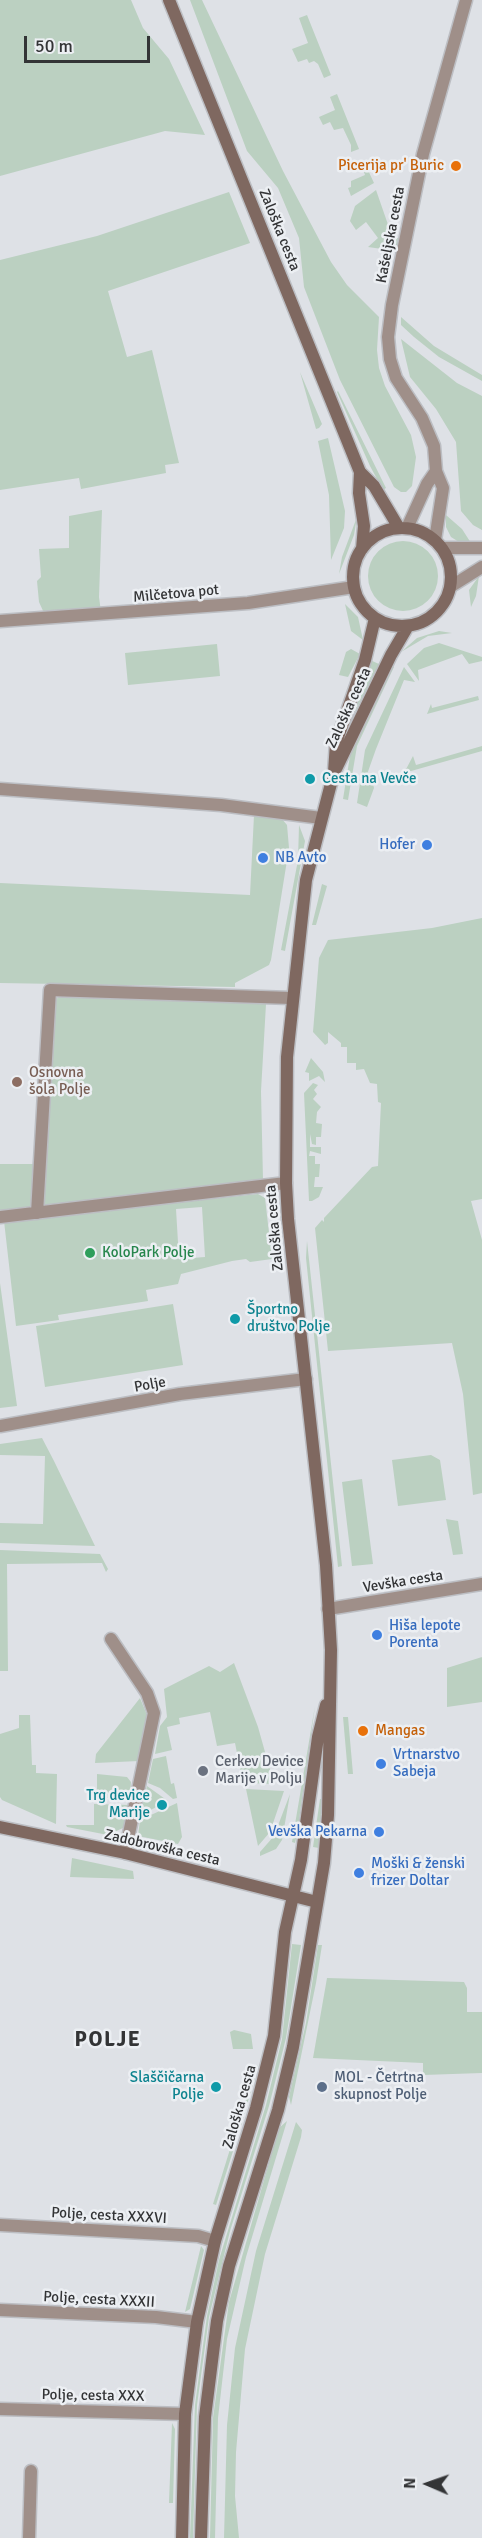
<!DOCTYPE html>
<meta charset="utf-8">
<style>
body{margin:0}
#map{position:relative;width:482px;height:2538px;overflow:hidden;background:#dee1e6;font-family:Signika,sans-serif}
canvas{display:block}
.north{position:absolute;left:398px;top:2454px;width:60px;height:60px;-webkit-text-stroke:4px #eceff3;paint-order:stroke;rotate:272deg;font-size:16px;font-weight:700;line-height:24px;text-align:center;color:#333436}
.north::after{content:'';display:block;margin:auto;width:21px;height:27px;background:#333436;clip-path:polygon(50% 0,100% 100%,50% 72%,0 100%)}
.scale{position:absolute;left:24px;top:36px;width:126px;height:27px;box-sizing:border-box;border:3px solid #333436;border-top:0;padding-left:8px;font-size:18px;line-height:21px;white-space:nowrap;color:#333436;-webkit-text-stroke:4px #eceff3;paint-order:stroke}
</style>
<div id="map">
<canvas width="482" height="2538"></canvas>
<div class="north">N</div>
<div class="scale">50 m</div>
</div>
<script>
const c = document.querySelector('canvas').getContext('2d');
c.lineJoin = 'round';
function fill(path, color) {
  c.fillStyle = color;
  c.fill(path, 'evenodd');
}
function shape(rows) {
  const path = new Path2D();
  for (const r of rows) {
    if (r.length === 3) {
      path.moveTo(r[0] + r[2], r[1]);
      path.arc(r[0], r[1], r[2], 0, 2 * Math.PI);
      continue;
    }
    path.moveTo(r[0], r[1]);
    for (let i = 2; i < r.length; i += 2) path.lineTo(r[i], r[i + 1]);
  }
  return path;
}
function strokePath(path, color, width, dash) {
  c.strokeStyle = color;
  c.lineWidth = width;
  c.lineCap = dash ? 'butt' : 'round';
  c.setLineDash(dash || []);
  c.stroke(path);
}
function write(font, color, halo, rows, align = 'center') {
  c.font = font + ' Signika,sans-serif';
  c.lineWidth = 5;
  c.setLineDash([]);
  c.textBaseline = 'middle';
  c.strokeStyle = halo;
  c.fillStyle = color;
  for (const [text, x, y, turn = 0] of rows) {
    c.save();
    c.translate(x, y);
    c.rotate((+turn || 0) * Math.PI / 180);
    c.textAlign = isNaN(turn) ? turn : align;
    if (halo) c.strokeText(text, 0, 0);
    c.fillText(text, 0, 0);
    c.restore();
  }
}
fill(shape([
 [0,0,131,0,143,28,169,59,205,135,165,131,0,176],
 [190,0,202,0,283,171,331,262,347,285,379,317,377,350,379,368,385,386,411,435,416,457,412,486,406,492,401,492,394,487,340,380,304,287,299,238,278,188,247,151],
 [307,15,331,75,324,78,318,64,314,61,309,63,307,59,298,62,292,49,308,43,299,18],
 [337,94,359,149,351,152,351,145,343,128,334,130,330,122,323,125,319,117,335,110,330,97],
 [367,168,374,183,351,196,348,188,351,187,351,181,365,175,363,169],
 [376,190,393,239,398,238,396,251,368,247,378,238,366,222,356,230,350,221,355,206],
 [229,192,250,243,108,291,127,357,152,350,179,463,165,465,166,473,81,489,79,478,0,490,0,260,97,236],
 [401,317,434,346,482,375,482,381,439,357,414,337,401,325],
 [401,339,457,383,482,396,482,530,473,525,461,511,456,442,436,409,410,377],
 [300,372,322,424,319,428,316,429],
 [337,392,338,391,386,488,383,490,370,466],
 [328,438,345,511,344,528,331,560,329,495,318,441],
 [102,510,99,597,101,612,44,613,39,602,37,581,41,577,39,549,69,548,69,516],
 [446,515,462,529,471,543,459,542,451,537,446,527],
 [357,517,354,535,339,574,342,557],
 [403,576,35],
 [479,576,476,596,471,607,469,590],
 [345,604,358,617,363,640,351,631],
 [439,631,452,633,428,636,401,652,417,638],
 [439,643,482,657,482,661,469,664,462,654,418,670,419,681,407,664,424,648],
 [217,644,220,676,128,685,125,653],
 [351,649,360,654,348,677,339,675,346,652],
 [370,660,379,664,355,712,353,711],
 [391,666,394,667,357,746,348,800,343,799,350,756],
 [404,667,415,682,404,680,376,749,365,780,373,784,374,788,367,807,357,803,365,750],
 [478,696,479,700,427,714,431,704,432,708],
 [482,746,482,751,404,773,413,756,416,765],
 [254,815,282,819,287,825,289,848,271,960,269,965,235,983,235,987,0,983,0,883,250,895],
 [299,825,305,841,285,951,281,950,298,860],
 [322,884,327,886,316,925,312,925],
 [482,918,482,1199,471,1201,482,1240,482,1493,473,1495,463,1394,452,1343,328,1351,315,1228,322,1220,324,1222,324,1218,372,1167,378,1166,381,1103,378,1102,377,1084,370,1083,364,1069,356,1070,356,1063,347,1063,347,1047,341,1047,341,1043,328,1032,328,1043,325,1045,313,1032,319,958,328,940,432,928],
 [62,995,266,1004,261,1091,263,1180,49,1208,42,1204,56,999],
 [311,1058,323,1072,325,1082,319,1076,309,1081,309,1073,305,1072],
 [313,1083,318,1085,314,1090,317,1094,313,1099,321,1107,317,1112,316,1123,322,1124,321,1137,316,1137,316,1145,312,1144,310,1134,310,1147,321,1147,321,1154,310,1151,309,1156,315,1156,315,1164,320,1164,319,1177,315,1177,314,1187,323,1187,319,1197,312,1201,309,1201,304,1093],
 [0,1164,34,1164,33,1210,0,1211],
 [258,1194,265,1198,272,1259,250,1262,246,1259,232,1261,181,1274,178,1284,146,1290,148,1301,58,1315,59,1320,16,1326,4,1221],
 [202,1207,205,1257,179,1259,176,1209],
 [307,1241,342,1566,338,1567,306,1258],
 [0,1283,17,1406,0,1408],
 [173,1304,183,1365,45,1387,36,1326],
 [42,1438,54,1461,95,1546,0,1543,0,1523,43,1524,45,1456,0,1455,0,1444],
 [431,1455,440,1460,446,1500,398,1506,392,1460],
 [362,1479,373,1564,352,1566,342,1482],
 [446,1519,458,1521,463,1554,453,1555],
 [0,1550,100,1554,108,1569,106,1572,102,1563,7,1564,8,1671,0,1671],
 [482,1644,482,1702,447,1707,447,1668,482,1657],
 [234,1663,258,1727,274,1784,243,1783,235,1743,217,1746,210,1712,179,1718,180,1724,167,1727,172,1750,155,1754,160,1726,167,1717,164,1689,209,1666,220,1672],
 [140,1698,147,1715,139,1761,95,1763,96,1754],
 [315,1706,297,1834,295,1843,292,1842],
 [19,1715,30,1715,32,1765,36,1765,36,1773,57,1774,56,1824,2,1800,0,1797,0,1734,19,1728],
 [343,1717,348,1717,353,1774,348,1774],
 [166,1756,171,1784,174,1783,177,1798,173,1799,160,1788,148,1783,153,1759],
 [97,1774,127,1777,131,1782,130,1798,97,1798],
 [147,1786,168,1801,141,1815,141,1812],
 [246,1789,284,1791,270,1832,258,1846],
 [290,1794,282,1840,276,1849,260,1856,260,1852,274,1836],
 [320,1799,323,1799,319,1848,313,1847],
 [177,1803,182,1837,178,1844,138,1836,140,1820],
 [94,1804,129,1805,125,1827,108,1835,67,1827,66,1825,94,1825],
 [72,1858,133,1871,134,1879,70,1877],
 [292,1944,301,1945,286,2038,269,2106,230,2231,209,2317,197,2405,193,2538,190,2538,195,2405,207,2316,219,2260,266,2105,282,2039],
 [318,1945,322,1945,316,1983,291,2105,289,2097,306,2023],
 [327,1978,464,1982,467,1988,467,2012,482,2012,482,2073,423,2075,423,2063,313,2058],
 [234,2030,251,2034,253,2049,233,2049,230,2032],
 [256,2065,258,2066,240,2129,237,2128],
 [287,2121,246,2257,227,2339,218,2418,215,2538,210,2538,213,2418,229,2302,279,2128],
 [296,2122,302,2130,301,2137,265,2254,245,2349,236,2452,235,2496,239,2538,224,2538,227,2425,235,2348,256,2251],
 [231,2146,234,2148,216,2205,213,2204],
 [201,2246,204,2250,190,2309,185,2312],
 [172,2423,175,2429,173,2503,169,2503]
]), '#bbd0c1');
const minor = shape([
 [0,621,248,603,354,587],
 [0,789,221,805,321,818],
 [37,1213,50,990,291,998],
 [0,1217,286,1183],
 [0,1426,180,1394,306,1379],
 [328,1609,482,1584],
 [111,1639,147,1693,154,1713,125,1853],
 [0,2225,198,2236,215,2241],
 [0,2310,156,2317,197,2322],
 [0,2409,185,2414],
 [29,2538,31,2471]
]);
const tertiary = shape([
 [407,528,427,484,436,471],
 [435,540,443,488,436,471,434,446,422,418,396,378,390,359,388,337,392,305,423,154,466,0],
 [442,548,482,548],
 [450,587,482,567]
]);
const secondary = shape([
 [169,0,360,472,359,493,364,526,362,549],
 [360,472,374,486,399,528],
 [402,577,49],
 [336,769,391,655,408,626],
 [0,1827,125,1853,317,1902],
 [182,2538,185,2414,197,2322,215,2241,256,2108,274,2036,285,1932,301,1860,318,1737,326,1705],
 [201,2538,205,2417,217,2321,229,2266,278,2110,293,2047,324,1863,328,1815,331,1650,326,1565,288,1219,286,1183,287,1057,306,880,334,772,336,743,365,660,375,618]
]);
strokePath(minor, '#bcbec3', 15);
strokePath(tertiary, '#bcbec3', 15);
strokePath(secondary, '#bcbec3', 15);
strokePath(minor, '#9f8f89', 12);
strokePath(tertiary, '#9f8f89', 12);
strokePath(secondary, '#7f6860', 12);
for (const [x, y, r, color] of [
 [456,166,6,"#e8710a"],
 [310,779,6,"#0f9aa8"],
 [427,845,6,"#3f7fe0"],
 [263,858,6,"#3f7fe0"],
 [17,1082,6,"#8d6e63"],
 [90,1253,6,"#2e9e5b"],
 [235,1319,6,"#0f9aa8"],
 [377,1635,6,"#3f7fe0"],
 [363,1731,6,"#e8710a"],
 [381,1764,6,"#3f7fe0"],
 [203,1771,6,"#6b7280"],
 [162,1805,6,"#0f9aa8"],
 [379,1832,6,"#3f7fe0"],
 [359,1873,6,"#3f7fe0"],
 [216,2087,6,"#0f9aa8"],
 [322,2087,6,"#5c6f8a"]
]) {
  const dot = new Path2D();
  dot.arc(x, y, r, 0, 2 * Math.PI);
  c.fillStyle = color;
  c.fill(dot);
  strokePath(dot, '#eceff3', 2);
}
write('15px', '#c56008', '#eceff3', [
 ["Picerija pr' Buric",444,166],
 ["Mangas",375,1731,"left"]
], 'right');
write('15px', '#333436', '#eceff3', [
 ["Zaloška cesta",279,230,68],
 ["Kašeljska cesta",391,235,-79],
 ["Milčetova pot",176,594,-5],
 ["Zaloška cesta",349,708,-65],
 ["Zaloška cesta",275,1228,-95],
 ["Polje",150,1385,-10],
 ["Vevška cesta",403,1582,-9],
 ["Zadobrovška cesta",162,1848,13],
 ["Zaloška cesta",240,2107,-74],
 ["Polje, cesta XXXVI",109,2216,3],
 ["Polje, cesta XXXII",99,2300,3],
 ["Polje, cesta XXX",93,2396,1]
]);
write('15px', '#0d838f', '#eceff3', [
 ["Cesta na Vevče",322,779],
 ["Športno",247,1310],
 ["društvo Polje",247,1327],
 ["Trg device",150,1796,"right"],
 ["Marije",150,1813,"right"],
 ["Slaščičarna",204,2078,"right"],
 ["Polje",204,2095,"right"]
], 'left');
write('15px', '#366cbe', '#eceff3', [
 ["Hofer",415,845,"right"],
 ["NB Avto",275,858],
 ["Hiša lepote",389,1626],
 ["Porenta",389,1643],
 ["Vrtnarstvo",393,1755],
 ["Sabeja",393,1772],
 ["Vevška Pekarna",367,1832,"right"],
 ["Moški & ženski",371,1864],
 ["frizer Doltar",371,1881]
], 'left');
write('15px', '#785e54', '#eceff3', [
 ["Osnovna",29,1073],
 ["šola Polje",29,1090]
], 'left');
write('15px', '#27864d', '#eceff3', [
 ["KoloPark Polje",102,1253]
], 'left');
write('15px', '#5b616d', '#eceff3', [
 ["Cerkev Device",215,1762],
 ["Marije v Polju",215,1779]
], 'left');
write('15px', '#4e5e75', '#eceff3', [
 ["MOL - Četrtna",334,2078],
 ["skupnost Polje",334,2095]
], 'left');
c.letterSpacing = '1.5px';
write('bold 21px', '#333436', '#eceff3', [
 ["POLJE",108,2040]
]);
c.letterSpacing = '0px';
</script>
